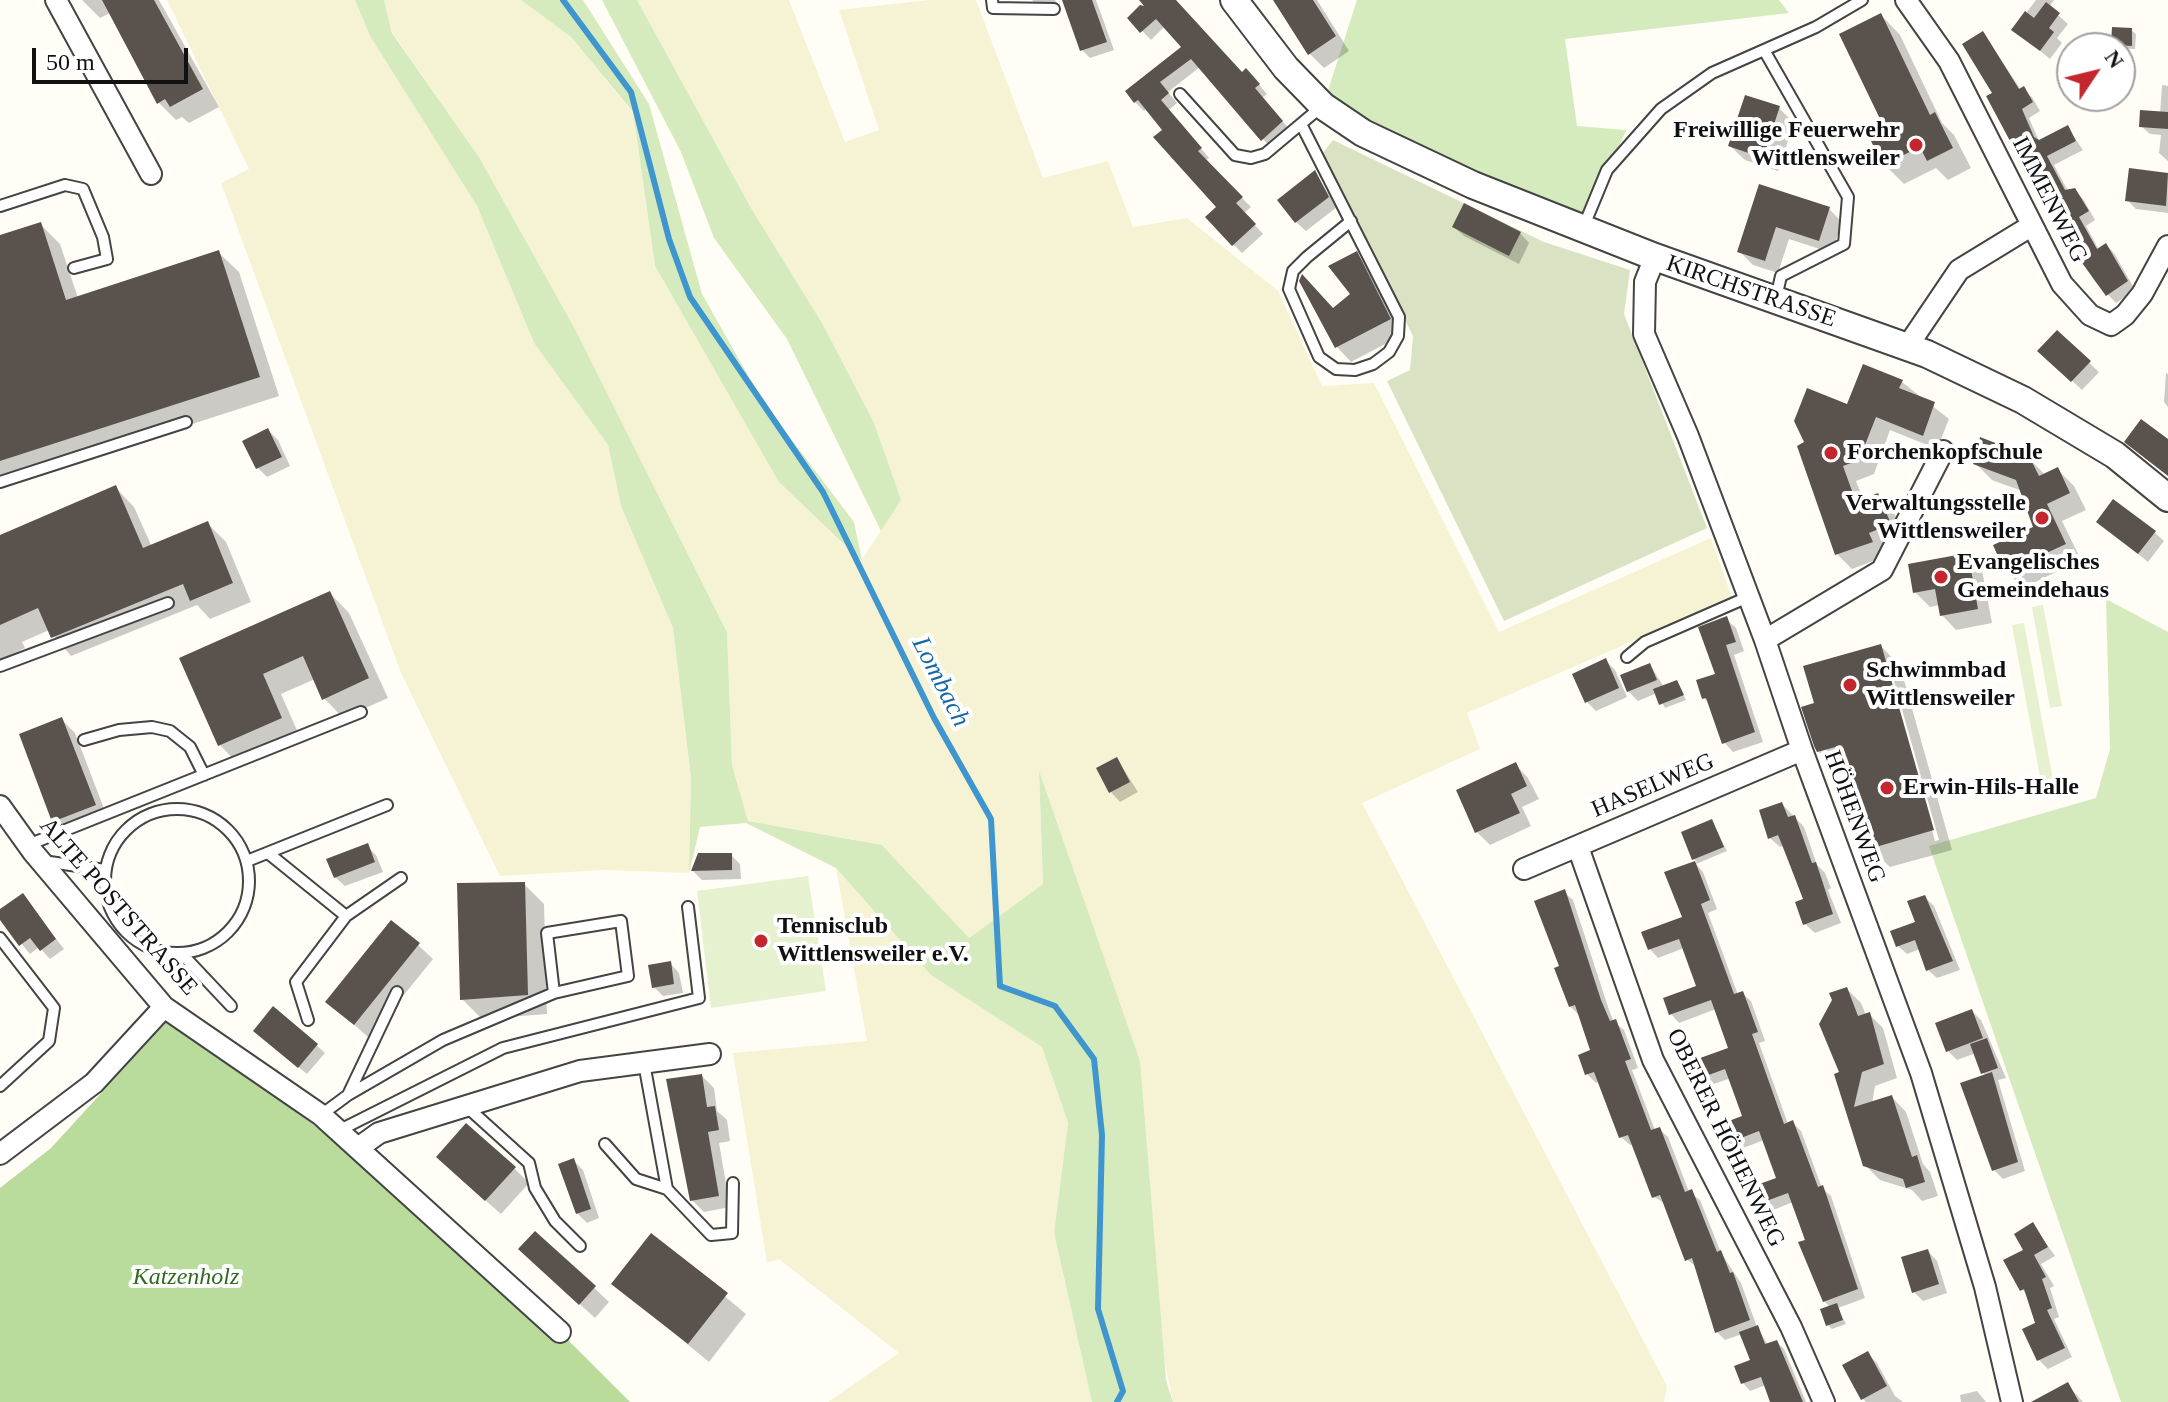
<!DOCTYPE html>
<meta charset="utf-8">
<style>
body{margin:0}
#map{position:relative;width:2168px;height:1402px;overflow:hidden;background:#fffdf5;font-family:Georgia,serif}
canvas{display:block}
.north{position:absolute;left:2056px;top:32px;width:80px;height:80px;box-sizing:border-box;background:#fff;border:2px solid #a0a0a0;border-radius:50%;rotate:55deg;font-size:22px;font-weight:700;line-height:32px;text-align:center;color:#111}
.north::after{content:'';display:block;margin:auto;width:28px;height:36px;background:#c4262e;clip-path:polygon(50% 0,100% 100%,50% 72%,0 100%)}
.scale{position:absolute;left:32px;top:48px;width:156px;height:36px;box-sizing:border-box;border:4px solid #111;border-top:0;padding-left:10px;font-size:24px;line-height:28px;white-space:nowrap;color:#111;-webkit-text-stroke:6px #fff;paint-order:stroke}
</style>
<div id="map">
<canvas width="2168" height="1402"></canvas>
<div class="north">N</div>
<div class="scale">50 m</div>
</div>
<script>
const c = document.querySelector('canvas').getContext('2d');
c.lineJoin = 'round';
function fill(path, color) {
  c.fillStyle = color;
  c.fill(path, 'evenodd');
}
function shape(rows) {
  const path = new Path2D();
  for (const r of rows) {
    if (r.length === 3) {
      path.moveTo(r[0] + r[2], r[1]);
      path.arc(r[0], r[1], r[2], 0, 2 * Math.PI);
      continue;
    }
    path.moveTo(r[0], r[1]);
    for (let i = 2; i < r.length; i += 2) path.lineTo(r[i], r[i + 1]);
  }
  return path;
}
function strokePath(path, color, width, dash) {
  c.strokeStyle = color;
  c.lineWidth = width;
  c.lineCap = dash ? 'butt' : 'round';
  c.setLineDash(dash || []);
  c.stroke(path);
}
function write(font, color, halo, rows, align = 'center') {
  c.font = font + ' Georgia,serif';
  c.lineWidth = 8;
  c.setLineDash([]);
  c.textBaseline = 'middle';
  c.strokeStyle = halo;
  c.fillStyle = color;
  for (const [text, x, y, turn = 0] of rows) {
    c.save();
    c.translate(x, y);
    c.rotate((+turn || 0) * Math.PI / 180);
    c.textAlign = isNaN(turn) ? turn : align;
    if (halo) c.strokeText(text, 0, 0);
    c.fillText(text, 0, 0);
    c.restore();
  }
}
fill(shape([
 [167,0,355,0,370,36,477,206,534,343,608,445,621,506,673,628,691,778,689,873,605,870,500,876,401,673,221,183,249,169],
 [384,0,521,0,571,37,633,113,655,266,714,368,861,561,901,500,822,323,751,208,637,0,789,0,845,142,879,130,839,10,929,0,976,0,1043,178,1108,161,1133,227,1187,218,1278,291,1322,386,1374,383,1499,632,1711,538,1732,598,1467,713,1480,749,1362,803,1667,1386,1664,1402,1173,1402,1039,775,1043,884,969,938,882,845,748,821,732,765,727,632,575,329,479,157,392,32],
 [836,868,931,974,1042,1047,1068,1123,1054,1234,1092,1402,828,1402,899,1353,779,1259,767,1263,733,1053,867,1041]
]), '#f6f3d4');
fill(shape([
 [355,0,384,0,392,33,479,157,575,329,727,632,732,765,748,821,882,845,969,938,1043,884,1039,771,1140,1061,1166,1380,1173,1402,1092,1402,1054,1233,1068,1123,1042,1047,931,975,836,868,746,823,700,827,689,873,691,778,673,628,621,506,608,445,534,343,477,206,370,36],
 [521,0,583,0,649,104,702,294,763,402,854,522,862,561,779,482,655,266,633,112,571,37],
 [602,0,637,0,751,208,822,323,874,423,901,500,881,531,787,339,714,238,681,152],
 [1357,0,1779,0,1789,13,1565,39,1577,126,1626,130,1583,229,1323,106],
 [2106,599,2168,632,2168,1402,2121,1402,1929,846,2096,798,2110,749]
]), '#d5ebbd');
fill(shape([
 [171,1017,332,1139,560,1332,630,1402,0,1402,0,1188,51,1148]
]), '#b9dc9c');
fill(shape([
 [1333,140,1544,242,1630,270,1624,314,1707,528,1504,621,1387,381,1410,370,1413,336,1322,154]
]), '#d9e3c4');
fill(shape([
 [2043,605,2062,706,2050,708,2032,607],
 [2024,623,2055,790,2043,793,2012,625],
 [808,876,826,991,711,1008,697,891]
]), '#e6f2cf');
fill(shape([
 [82,0,159,0,219,107,189,123,182,117,176,120,158,102,110,13,100,18],
 [1032,0,1055,0,1057,5,1041,9],
 [1064,0,1096,0,1114,50,1090,58,1082,50],
 [1153,0,1174,0,1242,74,1255,80,1267,94,1262,98,1291,131,1271,148,1200,67,1168,92,1177,103,1169,110,1209,158,1205,161,1251,207,1244,213,1263,234,1242,253,1233,244,1219,207,1164,130,1147,108,1144,111,1135,102,1183,47,1165,26,1151,40,1130,18],
 [1275,0,1317,0,1349,51,1324,68,1309,53],
 [2036,0,2054,0,2049,7,2068,24,2057,38,2062,43,2050,59,2014,29],
 [1881,15,1900,35,1942,123,1954,135,1971,168,1948,180,1936,168,1904,184,1884,164],
 [2131,30,2136,34,2135,49,2117,48,2113,44],
 [1983,33,2021,90,2032,97,2040,111,2029,118,2039,141,2067,127,2083,150,2054,165,2068,191,2075,190,2083,199,2095,220,2086,226,2099,250,2106,245,2114,253,2135,290,2116,303,2094,280,2047,192,2036,185,1994,94],
 [2162,85,2168,86,2168,161,2159,153,2161,135,2150,134,2141,126,2160,114],
 [1779,108,1794,123,1778,171,1745,160,1730,146],
 [2131,170,2168,175,2168,213,2136,209,2127,200],
 [1315,173,1337,207,1306,231,1296,222],
 [1760,187,1829,209,1842,222,1832,253,1789,239,1778,273,1753,265,1740,252],
 [40,224,60,244,78,298,219,253,239,272,279,396,0,486,0,237],
 [1454,227,1520,233,1529,243,1519,264,1464,236],
 [1356,253,1371,268,1404,334,1351,362,1337,347,1333,310,1352,294],
 [2057,333,2099,372,2082,390,2040,351],
 [2166,373,2168,374,2168,407,2164,402],
 [1902,382,1949,419,1937,449,1890,430,1874,474,1856,481,1864,501,1878,495,1893,510,1904,539,1882,548,1886,556,1852,569,1837,554,1799,447,1848,407],
 [268,430,278,440,290,466,267,477,258,468],
 [2028,457,2045,475,2058,470,2074,486,2086,510,2062,521,2081,560,2023,588,2007,571,2036,528,2022,491,1992,480,1975,463],
 [116,488,134,507,152,547,208,524,226,542,251,602,210,619,197,605,71,656,49,630,22,642,25,648,0,660,0,537],
 [2099,522,2154,532,2164,541,2148,562],
 [1968,555,1982,570,1992,623,1956,630,1942,615,1940,605,1930,607,1915,592],
 [330,593,349,613,388,698,343,718,324,698,315,679,281,694,300,737,239,765,220,745,181,660],
 [1726,619,1736,628,1744,651,1734,655,1763,742,1733,752,1724,742,1711,705,1704,698,1718,675],
 [1881,646,1900,666,1952,850,1890,867,1870,848,1848,768,1838,771,1818,751,1816,705],
 [1886,667,1890,667,1939,840,1935,841],
 [1606,661,1615,670,1627,697,1596,711,1587,702],
 [1650,665,1664,687,1677,682,1686,700,1665,708,1657,693,1638,701,1626,689],
 [61,719,75,733,108,819,67,834,54,821],
 [1117,759,1138,792,1120,802,1111,792],
 [1516,765,1528,778,1539,799,1522,807,1531,826,1490,845,1477,832],
 [1782,804,1804,827,1817,865,1825,873,1831,888,1828,890,1841,923,1815,933,1805,924,1805,900,1784,845,1780,847,1770,838],
 [1712,821,1727,851,1696,864,1703,872,1717,909,1708,913,1738,995,1742,993,1751,1001,1765,1041,1759,1043,1788,1124,1793,1123,1801,1131,1822,1188,1831,1196,1865,1298,1838,1308,1846,1324,1832,1329,1828,1325,1831,1308,1824,1301,1793,1202,1771,1211,1762,1202,1779,1179,1764,1140,1738,1150,1729,1142,1745,1117,1731,1078,1705,1087,1697,1079,1731,1049,1716,1009,1679,1023,1671,1014,1699,988,1684,948,1658,958,1650,949,1684,918,1667,873,1697,862,1694,859],
 [367,846,376,855,383,872,345,886,335,877],
 [731,855,740,864,741,879,702,880,693,871],
 [524,884,544,904,547,1014,482,1019,462,999],
 [1564,892,1573,900,1609,1010,1614,1022,1624,1030,1638,1068,1632,1070,1655,1130,1659,1129,1668,1137,1689,1192,1700,1200,1721,1253,1741,1283,1757,1327,1768,1345,1777,1342,1784,1349,1806,1402,1772,1402,1766,1385,1750,1391,1743,1383,1752,1361,1742,1334,1725,1340,1717,1332,1697,1267,1686,1259,1666,1204,1654,1197,1634,1144,1630,1145,1621,1137,1600,1081,1596,1083,1587,1074,1580,1056,1593,1051,1579,1015,1570,1006,1561,967],
 [22,895,64,949,50,959,39,947,30,954,0,917,0,912],
 [1925,897,1934,906,1960,970,1937,978,1928,970,1920,949,1907,954,1898,946,1917,923],
 [418,945,433,959,369,1038,328,1001],
 [670,963,679,973,683,993,663,996,654,987],
 [1847,989,1861,1003,1866,1015,1869,1014,1883,1028,1897,1078,1875,1086,1872,1104,1892,1097,1906,1112,1923,1164,1930,1172,1938,1196,1922,1201,1912,1190,1880,1180,1865,1165,1842,1073],
 [1972,1011,1981,1020,2006,1078,1998,1080,2025,1171,2003,1179,1994,1170,1985,1076,1976,1053,1957,1060,1948,1051],
 [264,1039,316,1045,325,1053,307,1074],
 [702,1076,714,1088,717,1111,727,1120,730,1141,719,1143,730,1207,704,1212,692,1200],
 [574,1161,583,1170,599,1218,587,1223,577,1213],
 [514,1168,529,1183,501,1214,453,1172],
 [2033,1225,2055,1256,2041,1264,2054,1286,2050,1288,2059,1317,2054,1319,2072,1357,2048,1369,2039,1360,2037,1324,2028,1296,2022,1289,2025,1250],
 [536,1233,609,1302,595,1318,536,1264],
 [651,1235,746,1314,709,1362,614,1284],
 [1928,1251,1937,1261,1947,1293,1923,1301,1913,1291],
 [1868,1354,1877,1363,1895,1396,1903,1402,1866,1402,1863,1399],
 [2067,1384,2083,1402,2043,1402],
 [1977,1391,1986,1402,1961,1402,1960,1395]
]), '#0003');
strokePath(shape([
 [563,0,631,92,669,239,690,297,823,492,934,718,991,819,1000,986,1055,1006,1094,1059,1102,1135,1098,1309,1123,1391,1117,1402]
]), '#3f96cf', 6);
fill(shape([
 [102,0,154,0,203,89,170,107,165,99,157,104],
 [1062,0,1092,0,1107,42,1080,51],
 [1139,0,1176,0,1242,72,1246,68,1260,84,1255,88,1283,121,1261,141,1191,59,1160,82,1169,93,1161,100,1202,148,1198,151,1243,197,1236,203,1256,224,1232,246,1205,217,1216,207,1153,137,1162,130,1138,100,1134,103,1125,91,1181,47,1156,19,1140,33,1127,18,1140,5,1144,6],
 [1273,0,1313,0,1336,36,1308,55],
 [2046,2,2060,13,2049,28,2054,32,2040,51,2011,30,2025,11,2034,18],
 [1881,13,1930,115,1935,112,1953,148,1927,161,1920,147,1883,165,1866,131,1882,123,1839,34],
 [2112,27,2132,28,2132,46,2111,45],
 [1983,31,2019,89,2024,86,2033,102,2022,109,2034,137,2039,140,2068,125,2076,141,2047,156,2065,190,2075,188,2089,211,2079,217,2097,249,2106,243,2128,281,2106,296,2080,260,2040,183,2034,186,1986,96,1992,93,1962,44],
 [1745,95,1780,106,1763,158,1728,146],
 [2140,110,2168,112,2168,129,2139,127],
 [2129,168,2168,173,2166,206,2125,201],
 [1315,170,1329,197,1295,223,1277,200],
 [1759,184,1830,207,1819,241,1776,227,1765,261,1737,252],
 [1464,203,1521,232,1509,256,1452,227],
 [41,222,66,300,219,250,260,377,0,461,0,235],
 [1357,251,1391,319,1335,348,1299,281,1302,274,1333,308,1350,294,1328,266],
 [2057,330,2091,361,2071,382,2037,351],
 [1863,364,1903,380,1899,388,1935,402,1923,436,1876,417,1859,460,1843,466,1856,502,1878,493,1891,524,1869,533,1873,542,1835,555,1797,446,1804,442,1794,421,1807,388,1847,404],
 [2141,419,2168,439,2168,476,2124,442],
 [268,428,282,457,256,469,242,441],
 [1980,437,2029,456,2039,476,2058,467,2070,493,2047,504,2066,544,2005,572,1993,545,2033,527,2016,480,1973,464],
 [116,485,143,548,208,521,233,583,190,601,183,584,51,638,38,608,0,625,0,535],
 [2113,499,2156,531,2138,554,2096,522],
 [1968,553,1978,609,1940,616,1935,589,1913,593,1908,564],
 [330,591,369,678,322,700,303,656,263,674,282,718,218,746,179,658],
 [1727,616,1736,642,1726,645,1755,732,1722,744,1706,698,1702,699,1696,680,1715,674,1698,627],
 [1881,644,1934,830,1869,849,1839,746,1817,752,1814,746,1801,707,1814,703,1803,666],
 [1606,658,1619,688,1585,703,1572,674],
 [1650,663,1657,680,1627,692,1620,675],
 [1677,680,1684,695,1659,705,1653,689],
 [62,717,96,805,52,822,19,734],
 [1117,757,1130,782,1109,793,1096,768],
 [1516,762,1527,786,1511,794,1520,813,1475,833,1456,790],
 [1782,802,1788,817,1795,815,1812,863,1816,862,1833,914,1803,925,1795,902,1803,899,1786,855,1778,835,1768,839,1759,810],
 [1712,819,1724,847,1692,860,1681,832],
 [368,843,375,862,334,878,326,859],
 [698,853,732,853,732,870,691,871],
 [1695,861,1710,900,1701,904,1734,994,1743,991,1758,1032,1752,1034,1784,1124,1793,1120,1818,1187,1823,1185,1858,1289,1823,1302,1798,1242,1805,1240,1788,1193,1761,1203,1754,1186,1776,1178,1759,1131,1728,1143,1721,1124,1742,1116,1725,1069,1695,1080,1689,1062,1728,1048,1711,1000,1669,1015,1663,998,1696,986,1679,939,1648,950,1641,932,1682,917,1664,872],
 [525,882,528,995,460,1000,457,883],
 [1565,889,1601,1000,1610,1021,1616,1019,1623,1038,1631,1059,1625,1061,1651,1130,1660,1127,1685,1192,1692,1189,1717,1252,1721,1250,1730,1273,1733,1272,1750,1320,1715,1333,1692,1258,1685,1261,1660,1195,1652,1198,1628,1135,1619,1138,1594,1072,1585,1075,1578,1055,1590,1050,1575,1005,1569,1007,1554,968,1559,966,1534,901],
 [23,893,56,939,40,951,30,938,19,946,0,920,0,909],
 [1925,895,1953,961,1926,971,1915,940,1896,947,1890,931,1915,922,1907,901],
 [391,920,420,943,354,1025,325,1002],
 [671,961,674,984,652,988,648,965],
 [1847,987,1858,1016,1870,1012,1884,1064,1862,1072,1854,1107,1892,1095,1912,1157,1917,1155,1925,1182,1906,1188,1903,1179,1863,1166,1834,1074,1839,1072,1819,1024,1832,1000,1829,993],
 [273,1006,318,1044,298,1068,253,1031],
 [1972,1009,1983,1038,1946,1052,1935,1023],
 [1987,1038,1998,1068,1981,1074,1970,1044],
 [1992,1072,2018,1162,1992,1171,1960,1083],
 [702,1074,707,1107,715,1106,719,1130,708,1132,719,1196,690,1201,666,1079],
 [466,1123,516,1167,485,1201,436,1157],
 [574,1158,591,1209,576,1214,558,1164],
 [2033,1222,2048,1247,2034,1255,2046,1277,2042,1279,2052,1308,2047,1310,2065,1348,2037,1361,2022,1329,2035,1323,2024,1289,2020,1291,2003,1260,2023,1250,2014,1234],
 [535,1231,596,1286,579,1305,518,1249],
 [651,1233,728,1293,688,1344,611,1284],
 [1928,1249,1939,1284,1912,1293,1901,1257],
 [1837,1303,1843,1320,1826,1326,1820,1309],
 [1758,1325,1765,1344,1777,1340,1803,1402,1770,1402,1761,1377,1741,1384,1734,1366,1750,1360,1739,1332],
 [1868,1351,1887,1386,1861,1400,1842,1365],
 [2068,1382,2079,1402,2031,1402]
]), '#5a524d');
const service = shape([
 [992,0,993,8,1054,9],
 [1764,50,1848,197,1844,244,1781,276,1776,298],
 [1180,94,1235,155,1251,158,1265,154,1321,107],
 [1301,124,1399,317,1398,336,1389,352,1373,364,1355,370,1336,369,1319,357,1289,289,1293,271,1307,257,1351,221],
 [0,206,65,185,83,189,103,237,107,259,74,268],
 [1583,228,1607,170,1661,109,1712,73,1816,27,1862,0],
 [0,482,186,422],
 [1627,657,1645,642,1748,597],
 [0,666,168,603],
 [84,740,119,730,152,727,170,731,190,747,204,775],
 [177,881,72],
 [28,845,361,712],
 [268,853,346,916],
 [43,861,105,870],
 [247,861,387,805],
 [0,938,54,1008,49,1041,0,1086],
 [182,954,231,1006],
 [308,1020,296,982,346,916,401,878],
 [644,1063,667,1189,711,1235,732,1233,733,1183],
 [348,1095,397,992],
 [467,1107,529,1163,535,1188,555,1221,580,1246],
 [321,1115,348,1095,443,1040,554,993,628,976,621,921,547,933,554,993],
 [338,1131,503,1048,699,998,688,907],
 [605,1144,636,1179,667,1189]
]);
const minor = shape([
 [56,0,151,174],
 [1906,0,1949,61,2062,284,2090,315,2111,325,2125,315,2142,294,2168,246],
 [1655,257,1645,282,1644,334,1688,436,1765,640,1802,750,1921,1073,1985,1287,2012,1402],
 [1907,347,1959,270,2031,226],
 [1765,640,1882,570,1943,451],
 [0,806,33,852,164,1007,321,1115,560,1332],
 [1578,847,1653,1060,1791,1327,1824,1402],
 [1524,869,1802,750],
 [358,1148,379,1133,580,1071,710,1054],
 [0,1154,94,1083,164,1007]
]);
const tertiary = shape([
 [1234,0,1286,68,1323,106,1363,133,1473,185,1655,257,1927,354,2023,400,2115,455,2168,498]
]);
strokePath(service, '#444', 14);
strokePath(minor, '#444', 24);
strokePath(tertiary, '#444', 30);
strokePath(service, '#fff', 10);
strokePath(minor, '#fff', 20);
strokePath(tertiary, '#fff', 26);
for (const [x, y, r, color] of [
 [1916,145,8,"#c4262e"],
 [1831,453,8,"#c4262e"],
 [2042,518,8,"#c4262e"],
 [1941,577,8,"#c4262e"],
 [1850,685,8,"#c4262e"],
 [1887,788,8,"#c4262e"],
 [761,941,8,"#c4262e"]
]) {
  const dot = new Path2D();
  dot.arc(x, y, r, 0, 2 * Math.PI);
  c.fillStyle = color;
  c.fill(dot);
  strokePath(dot, '#fff', 3);
}
write('bold 24px', '#111', '#fff', [
 ["Freiwillige Feuerwehr",1900,131,"right"],
 ["Wittlensweiler",1900,159,"right"],
 ["Forchenkopfschule",1847,453],
 ["Verwaltungsstelle",2026,504,"right"],
 ["Wittlensweiler",2026,532,"right"],
 ["Evangelisches",1957,563],
 ["Gemeindehaus",1957,591],
 ["Schwimmbad",1866,671],
 ["Wittlensweiler",1866,699],
 ["Erwin-Hils-Halle",1903,788],
 ["Tennisclub",777,927],
 ["Wittlensweiler e.V.",777,955]
], 'left');
write('24px', '#111', '#fff', [
 ["IMMENWEG",2049,200,63],
 ["KIRCHSTRASSE",1751,292,19],
 ["HASELWEG",1653,786,-23],
 ["HÖHENWEG",1854,817,70],
 ["ALTE POSTSTRASSE",118,907,49],
 ["OBERER HÖHENWEG",1725,1138,64]
]);
write('italic 24px', '#2f6b1f', '#fff', [
 ["Katzenholz",186,1278]
]);
write('italic 26px', '#1768a6', '#fff', [
 ["Lombach",940,682,63]
]);
</script>
